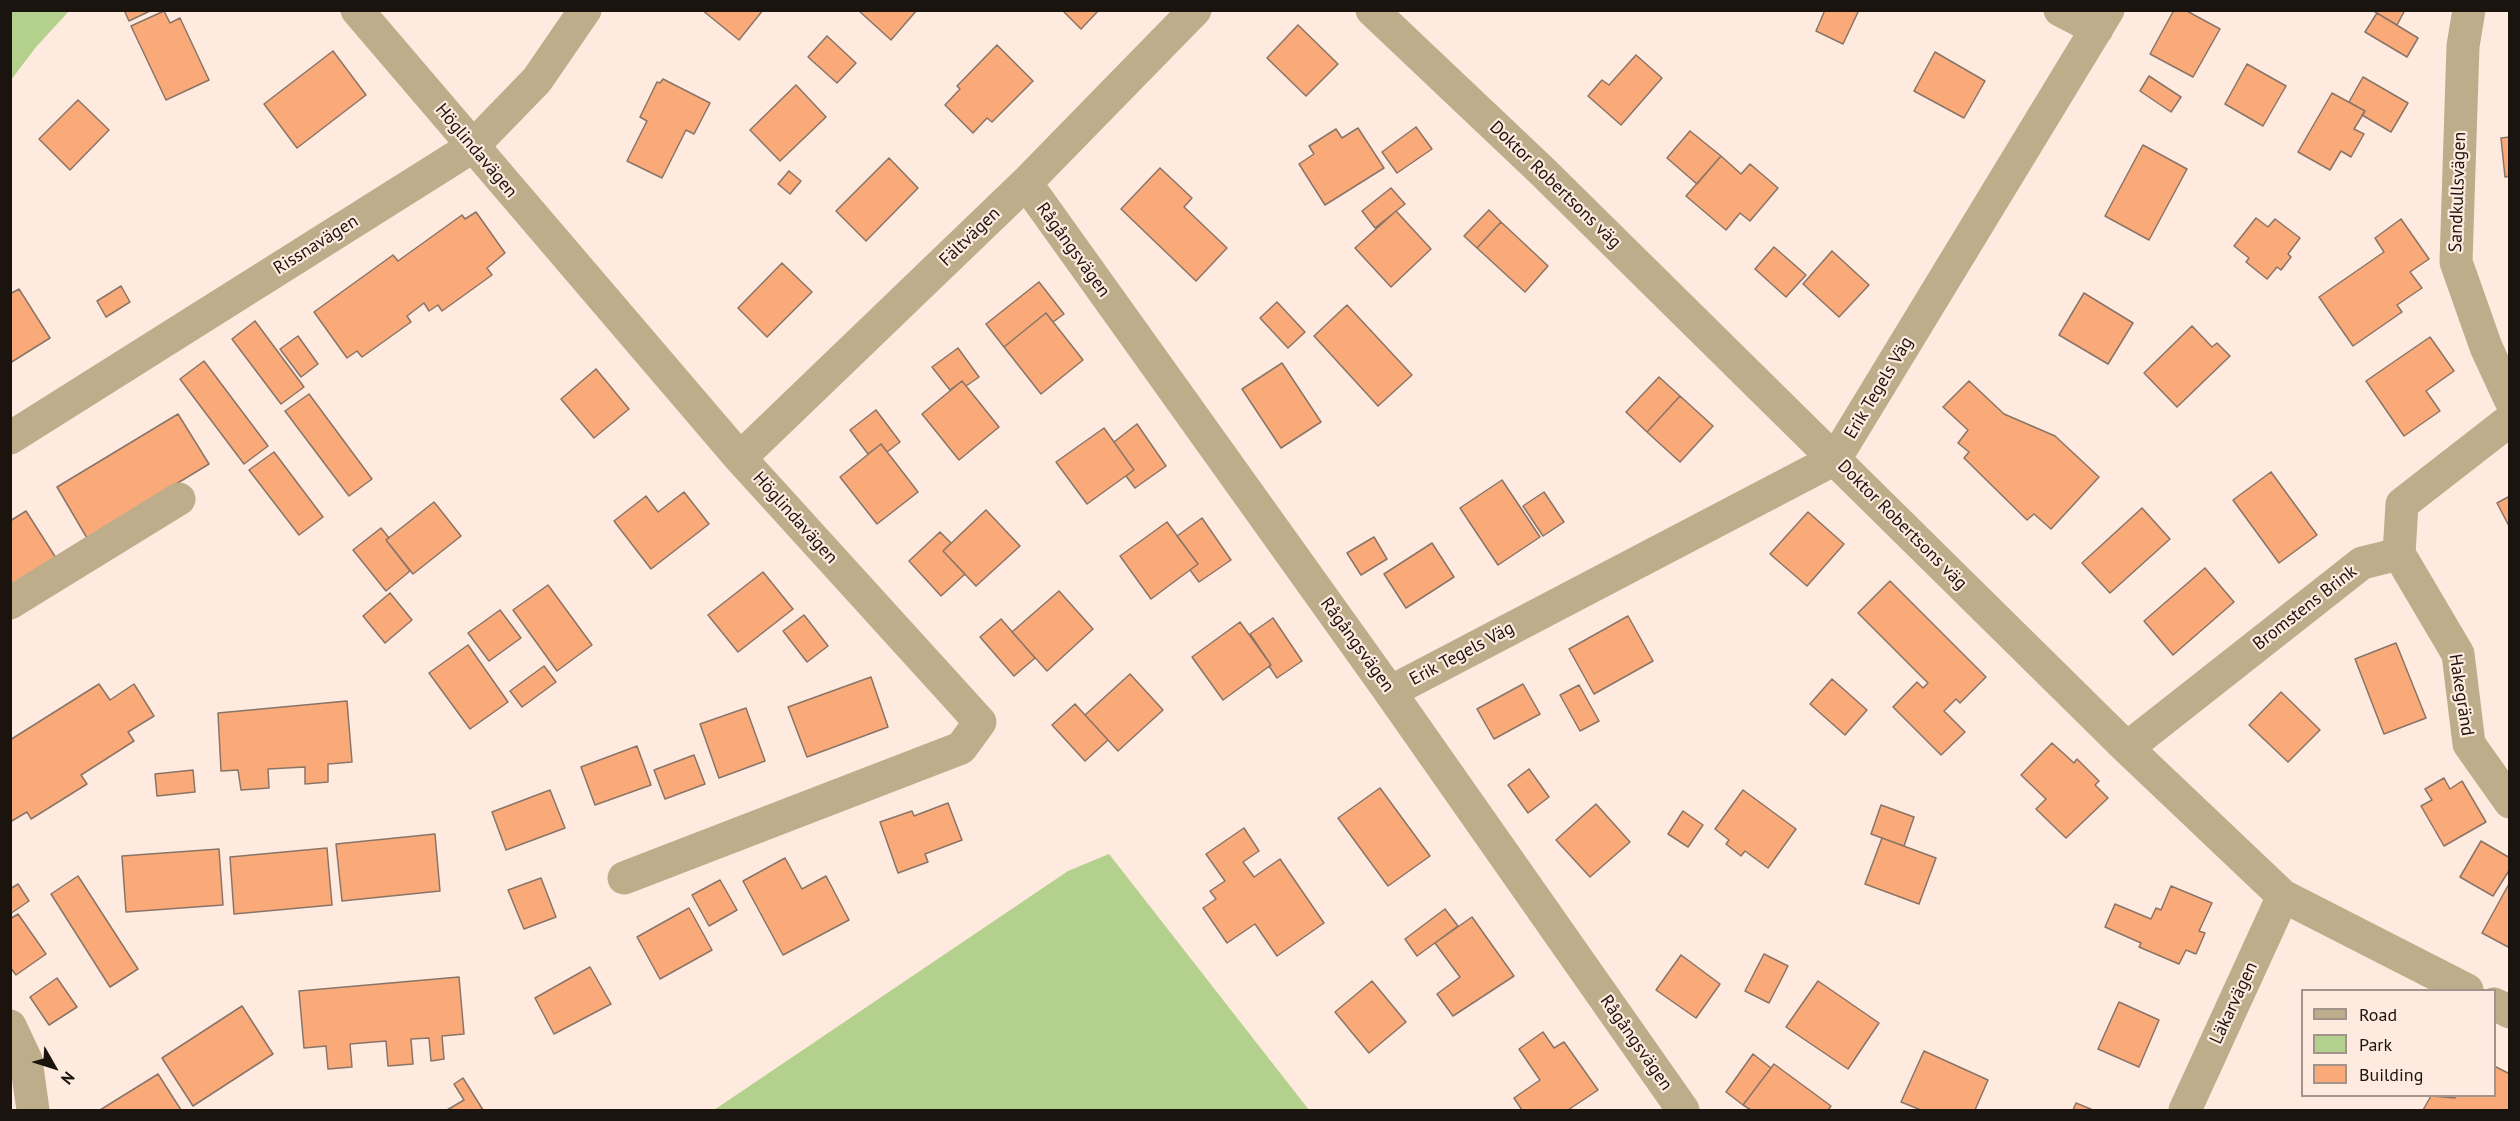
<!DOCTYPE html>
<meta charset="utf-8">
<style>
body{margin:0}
#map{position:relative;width:2520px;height:1121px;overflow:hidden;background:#feeade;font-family:"PT Sans",sans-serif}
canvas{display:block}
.frame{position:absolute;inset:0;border:12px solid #1b130e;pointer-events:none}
.legend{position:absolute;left:2301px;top:989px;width:195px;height:108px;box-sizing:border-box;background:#feeade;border:2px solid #a3948b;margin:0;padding:8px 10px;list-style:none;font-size:18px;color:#1b130e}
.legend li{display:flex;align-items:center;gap:12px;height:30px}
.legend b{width:30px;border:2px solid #a3948b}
.north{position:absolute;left:24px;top:1037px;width:60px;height:60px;-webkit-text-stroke:4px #feeade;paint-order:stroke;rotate:129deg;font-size:16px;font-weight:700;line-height:24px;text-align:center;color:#1b130e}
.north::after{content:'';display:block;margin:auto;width:21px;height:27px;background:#1b130e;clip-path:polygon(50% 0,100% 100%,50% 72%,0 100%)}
</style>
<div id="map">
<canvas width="2520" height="1121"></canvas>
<div class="frame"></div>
<ul class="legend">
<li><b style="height:8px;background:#bead8a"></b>Road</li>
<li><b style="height:16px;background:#b3d08d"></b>Park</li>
<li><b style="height:16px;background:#faaa78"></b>Building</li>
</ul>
<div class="north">N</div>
</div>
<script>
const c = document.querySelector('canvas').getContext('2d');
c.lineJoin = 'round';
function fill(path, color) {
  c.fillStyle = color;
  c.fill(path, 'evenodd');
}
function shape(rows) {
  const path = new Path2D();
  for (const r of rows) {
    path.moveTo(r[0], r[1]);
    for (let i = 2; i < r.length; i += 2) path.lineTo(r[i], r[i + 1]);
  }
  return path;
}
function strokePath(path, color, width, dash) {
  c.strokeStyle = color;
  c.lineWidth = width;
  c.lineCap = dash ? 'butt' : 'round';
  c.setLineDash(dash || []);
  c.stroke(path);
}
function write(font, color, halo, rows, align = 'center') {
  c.font = font + ' "PT Sans",sans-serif';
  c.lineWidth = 4.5;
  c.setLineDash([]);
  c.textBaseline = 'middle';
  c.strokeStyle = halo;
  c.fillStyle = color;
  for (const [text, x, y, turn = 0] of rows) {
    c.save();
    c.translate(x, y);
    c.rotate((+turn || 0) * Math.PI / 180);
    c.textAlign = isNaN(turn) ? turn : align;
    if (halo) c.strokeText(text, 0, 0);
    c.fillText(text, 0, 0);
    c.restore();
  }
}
fill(shape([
 [11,10,69,11,36,47,11,80],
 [1109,854,1309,1110,714,1110,1068,871]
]), '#b3d08d');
const building = shape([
 [124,10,152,10,129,21,124,10],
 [702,10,763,10,739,40,702,10],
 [858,10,917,10,891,40,858,10],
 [1062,10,1099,10,1081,29,1062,10],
 [1825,10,1859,10,1843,44,1816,31,1825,10],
 [2174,10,2185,10,2220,29,2193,77,2150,54,2174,10],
 [2372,10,2405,10,2397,25,2372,10],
 [164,11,170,23,180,18,209,80,166,100,131,26,164,11],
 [2377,13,2418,38,2407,57,2365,32,2377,13],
 [1298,25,1338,64,1306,96,1267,58,1298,25],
 [827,36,856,63,837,83,808,57,827,36],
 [997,45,1033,81,992,122,987,118,973,133,945,105,960,89,957,86,997,45],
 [333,51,366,95,297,148,264,104,333,51],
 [1935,52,1985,81,1964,118,1914,91,1935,52],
 [1636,55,1662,78,1621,125,1588,96,1602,80,1609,85,1636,55],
 [2247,64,2286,86,2263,126,2225,104,2247,64],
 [2149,76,2181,97,2171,112,2140,91,2149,76],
 [2363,77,2408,103,2391,132,2362,115,2365,111,2349,102,2363,77],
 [663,79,710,103,694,134,686,130,662,178,627,161,647,121,640,117,657,82,660,83,663,79],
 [796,85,826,117,780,161,750,130,796,85],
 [2332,93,2365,111,2354,129,2364,134,2351,157,2341,151,2330,170,2298,152,2332,93],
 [78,100,109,130,70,170,39,139,78,100],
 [1416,127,1432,149,1397,173,1382,152,1416,127],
 [1358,128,1384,168,1325,205,1299,164,1314,154,1309,146,1336,129,1342,138,1358,128],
 [1690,131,1721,156,1697,184,1667,158,1690,131],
 [2510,137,2510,176,2505,177,2501,138,2510,137],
 [2143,145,2187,169,2149,240,2105,216,2143,145],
 [1721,156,1741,174,1750,164,1778,188,1750,221,1740,213,1726,230,1686,196,1721,156],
 [889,158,918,188,866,241,836,211,889,158],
 [1160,168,1192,198,1184,207,1227,248,1196,281,1121,209,1160,168],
 [789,171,801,181,790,194,778,184,789,171],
 [1391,188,1405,204,1375,228,1362,211,1391,188],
 [1489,210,1501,222,1477,248,1464,236,1489,210],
 [1396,211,1431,249,1391,287,1355,248,1396,211],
 [476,212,505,253,487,268,492,275,442,311,438,305,429,311,424,303,407,316,411,322,362,357,357,351,347,358,314,312,393,255,398,261,462,215,465,219,476,212],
 [2256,218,2268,227,2275,219,2300,238,2288,254,2291,257,2281,270,2277,267,2267,279,2246,262,2249,258,2234,246,2256,218],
 [2401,219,2429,259,2410,272,2422,288,2397,305,2402,312,2353,346,2319,297,2384,252,2375,238,2401,219],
 [1501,222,1548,266,1525,292,1477,248,1501,222],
 [1774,247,1806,275,1786,297,1755,269,1774,247],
 [1832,251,1869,285,1839,317,1803,284,1832,251],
 [782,263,812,292,767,337,738,308,782,263],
 [1039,282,1064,314,1053,322,1046,313,1004,347,986,324,1039,282],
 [121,286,130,302,106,317,97,301,121,286],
 [19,289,50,338,10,363,10,294,19,289],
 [2084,293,2133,323,2108,364,2059,335,2084,293],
 [1277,302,1305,332,1288,348,1260,318,1277,302],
 [1347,305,1412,375,1378,406,1314,336,1347,305],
 [1046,313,1083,360,1041,394,1004,347,1046,313],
 [255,321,304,387,281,404,232,339,255,321],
 [2192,326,2212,347,2217,343,2230,356,2177,407,2144,373,2192,326],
 [298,336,318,364,301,377,280,349,298,336],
 [2430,337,2454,371,2426,391,2440,411,2404,436,2366,381,2430,337],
 [958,348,979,377,966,386,962,381,950,390,932,367,958,348],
 [204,361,268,446,244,464,180,379,204,361],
 [1282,363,1321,422,1281,448,1242,389,1282,363],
 [596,369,629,409,594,438,561,399,596,369],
 [1659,377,1680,396,1647,432,1626,412,1659,377],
 [962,381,999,427,959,460,922,414,962,381],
 [1969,381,2004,414,2055,436,2099,477,2051,529,2034,514,2027,520,1964,458,1969,452,1958,443,1968,430,1943,407,1969,381],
 [309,394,372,479,349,496,285,411,309,394],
 [1680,396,1713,426,1680,462,1647,432,1680,396],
 [876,410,900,442,887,452,881,444,868,454,850,430,876,410],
 [178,414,209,464,87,538,57,487,178,414],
 [1137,424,1166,466,1135,488,1126,476,1134,470,1114,442,1137,424],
 [1104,428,1134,470,1087,504,1056,462,1104,428],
 [881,444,918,492,877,524,840,477,881,444],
 [274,452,323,517,299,535,249,470,274,452],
 [2271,472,2317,535,2279,563,2233,500,2271,472],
 [1502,480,1540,537,1498,565,1460,508,1502,480],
 [684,492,709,524,651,569,614,521,646,496,658,512,684,492],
 [1544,492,1564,522,1543,536,1523,506,1544,492],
 [2510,496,2510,528,2497,503,2510,496],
 [434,502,461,536,413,574,386,540,434,502],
 [2142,508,2170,539,2110,593,2082,563,2142,508],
 [986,510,1020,546,976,586,943,551,986,510],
 [26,511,56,558,10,587,10,521,26,511],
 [1808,512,1844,544,1807,586,1770,554,1808,512],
 [1202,518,1231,560,1199,582,1190,570,1198,564,1177,536,1202,518],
 [1167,522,1198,564,1151,599,1120,556,1167,522],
 [381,528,389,538,386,540,410,571,386,591,353,550,381,528],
 [940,532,951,543,943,551,965,574,941,596,909,561,940,532],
 [1374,537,1387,559,1361,575,1347,553,1374,537],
 [1432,543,1454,577,1406,608,1384,574,1432,543],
 [2205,568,2234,602,2173,655,2144,621,2205,568],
 [763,572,793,609,738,652,708,615,763,572],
 [1890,581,1986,677,1960,703,1956,699,1944,711,1965,732,1941,755,1893,707,1917,682,1923,688,1928,683,1858,613,1890,581],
 [548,585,592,645,557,671,513,610,548,585],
 [1059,591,1093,629,1047,671,1012,632,1059,591],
 [390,593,412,620,385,643,363,616,390,593],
 [500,610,521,638,489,661,468,633,500,610],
 [804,615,828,646,807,662,783,631,804,615],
 [1628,616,1653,661,1594,694,1569,649,1628,616],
 [1273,618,1302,661,1277,678,1269,666,1271,665,1250,634,1273,618],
 [1001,619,1035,658,1014,676,980,637,1001,619],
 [1240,622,1271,665,1223,700,1192,657,1240,622],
 [2396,643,2426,718,2384,734,2355,659,2396,643],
 [468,645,508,702,470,729,429,673,468,645],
 [544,666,556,682,522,707,510,691,544,666],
 [1130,674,1163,710,1118,751,1085,715,1130,674],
 [871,677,888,727,807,757,788,707,871,677],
 [1832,679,1867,710,1845,735,1810,704,1832,679],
 [99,684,110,700,134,684,154,716,128,732,134,741,81,775,87,784,31,819,27,812,10,822,10,740,99,684],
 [1523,684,1540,714,1494,739,1477,709,1523,684],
 [1579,685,1599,721,1580,731,1560,695,1579,685],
 [2281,692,2320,730,2288,762,2249,725,2281,692],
 [347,701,352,762,328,764,328,782,305,784,305,767,268,769,269,788,241,790,238,770,221,771,218,713,347,701],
 [1075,704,1108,740,1085,761,1052,725,1075,704],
 [746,708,765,761,719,778,700,724,746,708],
 [2052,743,2074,763,2077,759,2099,781,2095,785,2108,798,2066,838,2036,809,2046,799,2021,775,2052,743],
 [637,746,651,785,595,805,581,767,637,746],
 [694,755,705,784,665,799,654,770,694,755],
 [1529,769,1549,797,1528,813,1508,785,1529,769],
 [193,770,195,792,157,796,155,774,193,770],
 [2444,778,2450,789,2462,781,2486,822,2444,846,2421,806,2432,800,2425,789,2444,778],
 [1380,788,1430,856,1388,886,1338,818,1380,788],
 [550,790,565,828,506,850,492,812,550,790],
 [1743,790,1796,829,1768,868,1745,851,1741,856,1726,844,1729,840,1715,829,1743,790],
 [948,803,962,840,925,854,928,862,898,873,880,822,912,811,914,816,948,803],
 [1596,804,1630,842,1590,877,1556,840,1596,804],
 [1881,805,1914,817,1904,846,1871,834,1881,805],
 [1683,811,1703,825,1688,847,1668,834,1683,811],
 [1244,828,1259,851,1243,862,1254,877,1280,859,1324,923,1277,956,1255,924,1227,943,1203,908,1216,899,1210,891,1225,881,1206,854,1244,828],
 [435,834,440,891,342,901,336,844,435,834],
 [1882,838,1936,858,1919,904,1865,884,1882,838],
 [2481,841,2510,858,2510,869,2493,896,2460,877,2481,841],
 [327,848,332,905,234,914,230,857,327,848],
 [219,849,223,905,126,912,122,856,219,849],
 [785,858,802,889,826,876,849,920,783,955,743,881,785,858],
 [78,876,138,969,110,987,51,894,78,876],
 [541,878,556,917,524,929,508,890,541,878],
 [720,880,737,910,709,926,692,895,720,880],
 [2510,882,2510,948,2482,933,2510,882],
 [18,884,29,901,10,914,10,889,18,884],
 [2171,886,2212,903,2199,931,2205,933,2196,954,2186,950,2179,964,2139,947,2141,943,2105,927,2115,904,2151,919,2156,908,2161,910,2171,886],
 [689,908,712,950,660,979,637,937,689,908],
 [1445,909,1458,926,1417,956,1405,939,1445,909],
 [18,914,46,954,16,975,10,967,10,919,18,914],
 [1472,917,1514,976,1453,1016,1437,994,1460,977,1435,943,1472,917],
 [1764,954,1788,966,1769,1003,1745,991,1764,954],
 [1681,955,1720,984,1696,1018,1656,990,1681,955],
 [590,967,611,1004,554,1034,535,998,590,967],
 [459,977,464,1034,442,1036,444,1059,431,1061,429,1038,411,1039,413,1064,388,1066,386,1041,350,1044,352,1067,328,1069,326,1046,304,1048,299,991,459,977],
 [57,978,77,1007,49,1025,30,997,57,978],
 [1372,981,1406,1022,1369,1053,1335,1012,1372,981],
 [1818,981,1879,1023,1848,1069,1786,1027,1818,981],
 [2119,1002,2159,1020,2139,1067,2098,1049,2119,1002],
 [242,1006,273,1054,193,1106,162,1058,242,1006],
 [1543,1032,1554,1048,1564,1042,1598,1090,1568,1110,1522,1110,1514,1098,1540,1080,1519,1049,1543,1032],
 [1924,1051,1988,1080,1975,1110,1921,1110,1901,1102,1924,1051],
 [1753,1054,1771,1068,1743,1105,1726,1092,1753,1054],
 [1774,1064,1831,1106,1828,1110,1751,1110,1743,1105,1774,1064],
 [2494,1066,2510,1074,2510,1110,2423,1110,2431,1096,2455,1098,2456,1096,2494,1096,2494,1066],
 [158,1074,181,1110,100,1110,158,1074],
 [463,1078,483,1110,447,1110,464,1100,454,1084,463,1078],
 [2076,1103,2093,1110,2073,1110,2076,1103]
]);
fill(building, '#faaa78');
strokePath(building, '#8a7467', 1.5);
strokePath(shape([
 [357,10,740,458,980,722,961,748,624,878],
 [1372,10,1542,171,2127,748,2283,896,2467,990],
 [2060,10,2097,29],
 [2469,10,2463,46,2456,262,2486,347,2510,399],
 [1026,183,1390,692,1683,1110],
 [10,438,472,147,537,80,585,10],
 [740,458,1026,183,1195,10],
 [2399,554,2458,654,2469,744,2510,802],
 [10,603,179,499],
 [1390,692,1835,459,2108,10],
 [2127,748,2362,563,2399,554,2402,504,2510,420],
 [2494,1004,2510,1012],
 [10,1026,26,1060,33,1110],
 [2185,1110,2283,896]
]), '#bead8a', 33);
write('18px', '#1b130e', '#feeade', [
 ["Höglindavägen",476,151,50],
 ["Doktor Robertsons väg",1555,185,44],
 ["Sandkullsvägen",2458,192,-88],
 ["Fältvägen",970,237,-44],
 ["Rissnavägen",316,245,-32],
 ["Rågångsvägen",1073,250,54],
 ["Erik Tegels Väg",1879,388,-59],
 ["Höglindavägen",795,518,48],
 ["Doktor Robertsons väg",1902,525,45],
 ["Bromstens Brink",2305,608,-38],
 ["Rågångsvägen",1357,645,54],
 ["Erik Tegels Väg",1462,654,-28],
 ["Hakegränd",2461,695,81],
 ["Läkarvägen",2234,1003,-65],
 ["Rågångsvägen",1636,1043,55]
]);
</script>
